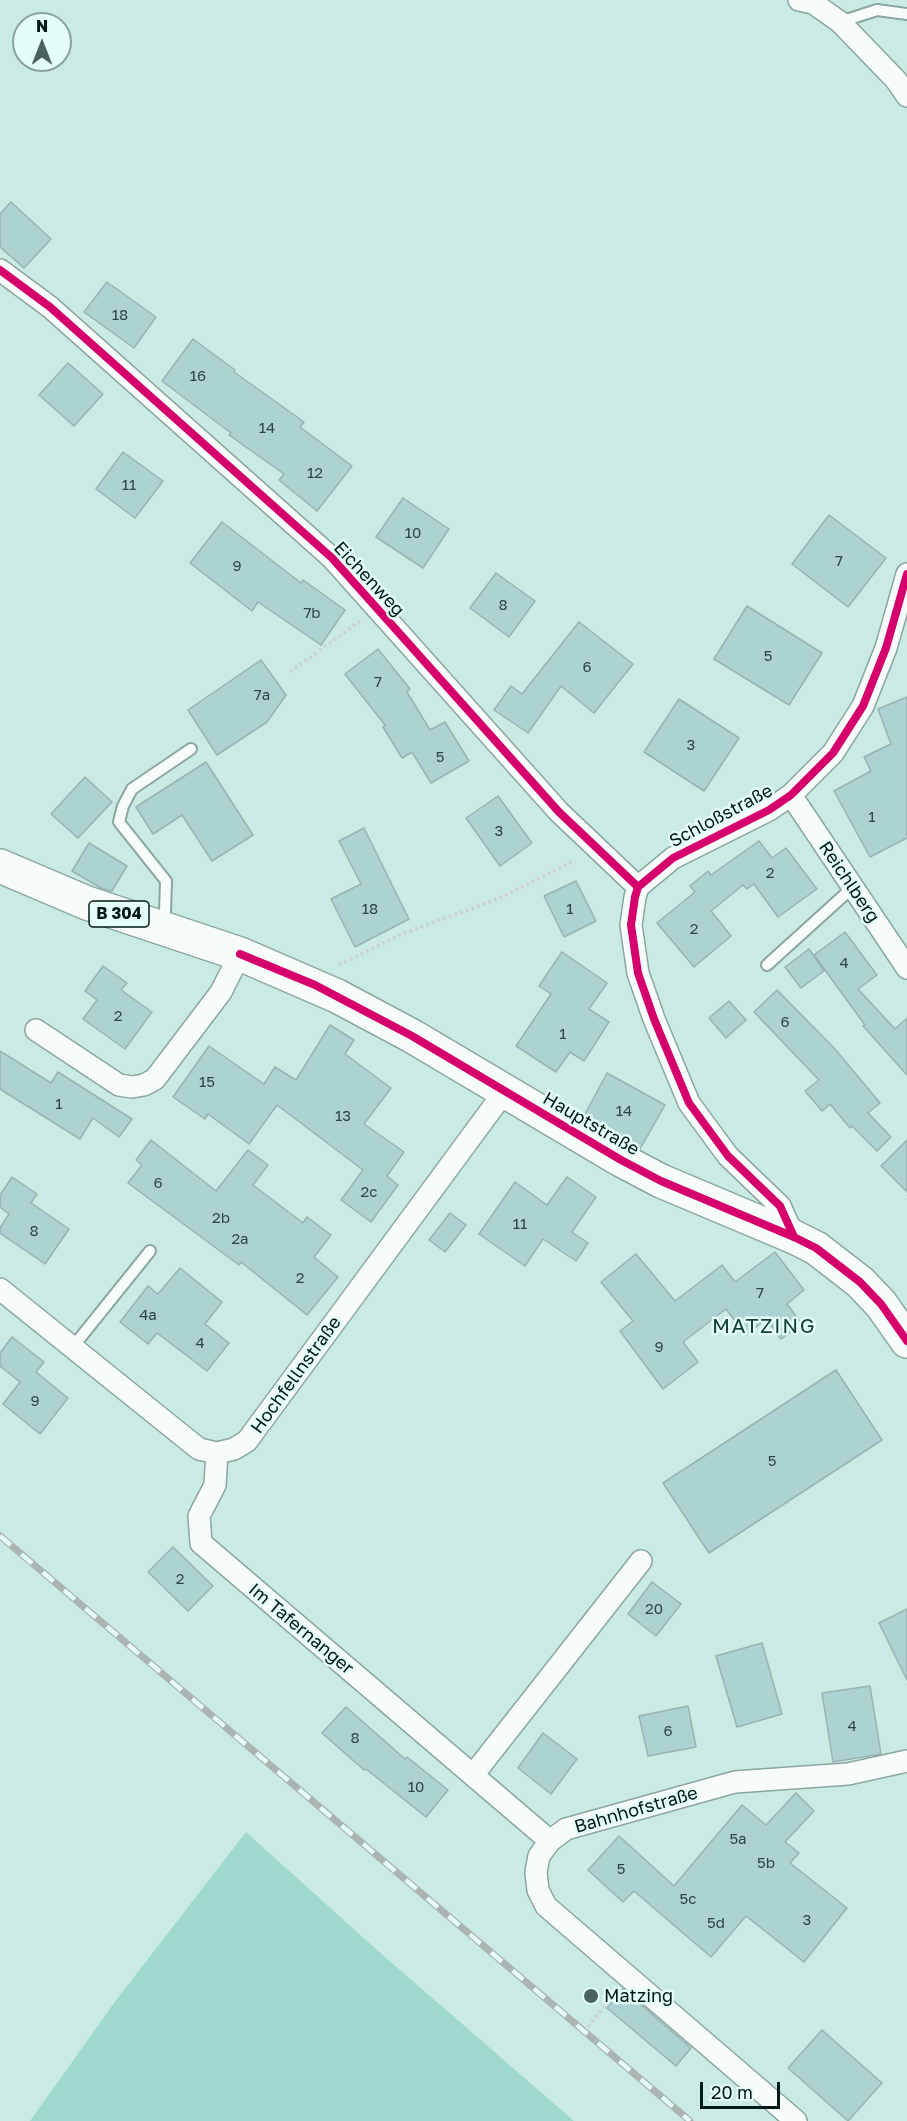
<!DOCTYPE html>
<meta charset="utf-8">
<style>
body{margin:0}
#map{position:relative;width:907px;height:2121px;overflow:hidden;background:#c9ebe4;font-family:"Golos Text",sans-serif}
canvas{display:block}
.north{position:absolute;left:12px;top:12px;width:60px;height:60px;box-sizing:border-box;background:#e5fdf8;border:2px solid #8aa29e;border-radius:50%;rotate:0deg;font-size:16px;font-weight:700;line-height:24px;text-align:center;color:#021a16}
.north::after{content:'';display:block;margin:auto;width:21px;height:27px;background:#48635e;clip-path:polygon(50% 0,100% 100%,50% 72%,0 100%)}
.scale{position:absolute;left:700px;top:2082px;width:80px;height:27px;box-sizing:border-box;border:3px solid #021a16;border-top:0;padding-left:8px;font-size:18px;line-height:21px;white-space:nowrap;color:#021a16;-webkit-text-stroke:4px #e5fdf8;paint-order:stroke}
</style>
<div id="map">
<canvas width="907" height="2121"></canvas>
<div class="north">N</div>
<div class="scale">20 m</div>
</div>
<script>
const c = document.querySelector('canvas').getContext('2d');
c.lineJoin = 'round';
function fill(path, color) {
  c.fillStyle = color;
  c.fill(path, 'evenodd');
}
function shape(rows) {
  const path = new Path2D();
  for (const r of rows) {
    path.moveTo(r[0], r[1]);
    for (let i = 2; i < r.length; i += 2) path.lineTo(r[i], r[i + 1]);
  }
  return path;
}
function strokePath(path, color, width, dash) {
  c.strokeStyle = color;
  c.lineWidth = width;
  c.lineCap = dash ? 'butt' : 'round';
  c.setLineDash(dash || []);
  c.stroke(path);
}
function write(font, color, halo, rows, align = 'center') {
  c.font = font + ' "Golos Text",sans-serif';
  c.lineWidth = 5;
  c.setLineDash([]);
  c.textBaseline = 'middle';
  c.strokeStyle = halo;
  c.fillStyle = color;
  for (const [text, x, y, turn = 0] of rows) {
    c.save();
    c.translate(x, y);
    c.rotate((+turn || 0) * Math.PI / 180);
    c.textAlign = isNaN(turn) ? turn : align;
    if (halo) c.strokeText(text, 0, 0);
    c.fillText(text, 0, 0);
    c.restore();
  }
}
fill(shape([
 [246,1832,377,1950,574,2121,30,2121,114,2003]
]), '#9fd8cd');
const building = shape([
 [11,202,51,239,24,268,0,247,0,214,11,202],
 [107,282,156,317,134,348,84,312,107,282],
 [193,339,235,370,234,372,304,422,300,427,352,466,317,511,279,480,284,474,229,435,231,433,162,381,193,339],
 [68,363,103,394,74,426,39,395,68,363],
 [123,452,163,481,135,518,96,489,123,452],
 [403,498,449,529,423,568,376,537,403,498],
 [829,515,886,558,848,607,792,564,829,515],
 [222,522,301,583,303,580,345,610,321,645,258,602,252,611,190,563,222,522],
 [496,573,535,601,509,637,470,608,496,573],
 [747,606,822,653,789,705,714,659,747,606],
 [579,622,633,664,594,713,561,686,528,733,494,710,511,686,522,694,579,622],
 [378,649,410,689,407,692,430,730,445,722,469,761,431,783,412,752,402,758,383,727,385,725,345,674,378,649],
 [261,660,286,695,267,722,217,755,188,710,261,660],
 [907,697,907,838,870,857,834,791,871,771,864,757,891,744,878,709,907,697],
 [679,699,739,738,704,791,644,752,679,699],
 [206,762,253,835,212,861,182,815,153,834,136,807,206,762],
 [85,777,112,802,78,838,51,814,85,777],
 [498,796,532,843,500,866,466,818,498,796],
 [364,828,409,919,355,947,331,899,361,884,339,841,364,828],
 [759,841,772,858,786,848,817,889,778,917,754,884,747,889,743,885,711,911,731,936,694,967,657,923,695,892,690,886,708,871,711,875,759,841],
 [89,843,127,866,112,891,101,888,72,871,89,843],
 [576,881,596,921,564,937,544,896,576,881],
 [845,932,877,975,858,989,895,1029,907,1018,907,1075,863,1026,865,1025,814,955,845,932],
 [809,949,824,971,801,988,785,967,809,949],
 [562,952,607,983,589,1009,609,1022,584,1061,570,1052,556,1072,516,1046,551,994,539,986,562,952],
 [103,966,127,983,121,990,152,1012,125,1049,83,1019,97,1000,85,991,103,966],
 [777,990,835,1049,880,1103,868,1113,891,1137,877,1151,852,1126,850,1128,830,1104,822,1111,805,1091,819,1080,754,1012,777,990],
 [729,1001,746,1020,726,1038,709,1018,729,1001],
 [330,1025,354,1040,345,1054,391,1088,364,1124,404,1152,387,1176,398,1185,371,1222,341,1200,363,1170,277,1105,249,1144,208,1114,205,1119,173,1097,209,1046,264,1084,275,1067,296,1080,330,1025],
 [0,1051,51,1083,58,1072,132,1119,119,1137,93,1118,80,1139,0,1089,0,1051],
 [607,1073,665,1105,640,1149,584,1116,607,1073],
 [151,1140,216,1191,248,1150,268,1165,253,1185,303,1223,307,1217,331,1235,314,1257,338,1277,307,1315,241,1262,239,1265,128,1183,142,1165,136,1160,151,1140],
 [907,1140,907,1192,881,1166,907,1140],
 [12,1177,37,1194,31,1203,69,1229,45,1264,0,1233,0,1228,9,1214,0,1207,0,1195,12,1177],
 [567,1177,596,1197,572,1232,588,1243,576,1261,543,1239,525,1266,479,1234,515,1182,547,1205,567,1177],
 [450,1213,466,1225,445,1252,429,1240,450,1213],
 [775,1252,804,1290,787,1304,802,1324,781,1339,766,1319,746,1335,726,1309,683,1342,698,1362,663,1389,620,1331,633,1321,601,1282,636,1254,675,1301,722,1265,735,1282,775,1252],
 [180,1268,222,1302,205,1324,229,1343,207,1371,157,1333,148,1344,120,1322,148,1286,158,1294,180,1268],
 [12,1337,44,1362,36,1372,68,1398,40,1434,3,1404,20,1382,0,1366,0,1353,12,1337],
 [836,1370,882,1440,709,1553,663,1483,836,1370],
 [173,1547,213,1586,188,1611,148,1572,173,1547],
 [652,1582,681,1604,656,1636,628,1614,652,1582],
 [907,1609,907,1680,879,1623,907,1609],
 [762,1643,782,1714,737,1727,716,1656,762,1643],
 [870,1686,881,1754,833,1762,822,1693,870,1686],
 [688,1706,696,1747,648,1756,639,1716,688,1706],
 [346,1707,405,1759,407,1757,448,1790,426,1817,366,1769,364,1770,322,1733,346,1707],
 [543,1733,577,1759,551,1794,518,1768,543,1733],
 [796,1793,814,1811,785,1842,799,1853,790,1863,847,1908,804,1962,746,1916,711,1957,634,1891,623,1902,588,1870,619,1836,674,1886,742,1805,766,1825,796,1793],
 [623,1989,691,2048,676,2066,607,2008,623,1989],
 [822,2030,882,2083,848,2121,788,2068,822,2030]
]);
fill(building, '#acd2d1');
strokePath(building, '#98b3b1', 1.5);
const service = shape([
 [840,22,877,10,907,14],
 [161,924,165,912,166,881,119,822,123,806,132,789,191,749],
 [767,965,852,888],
 [72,1348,150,1251]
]);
const minor = shape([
 [799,0,813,3,840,22,896,80,907,96],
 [0,270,50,307,332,558,559,812,638,887],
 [791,795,907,968],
 [36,1030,119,1085,132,1087,144,1085,155,1079,221,992,240,954],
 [794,1237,780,1206,728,1156,689,1103,654,1019,638,973,631,925,635,897,638,887,673,858,769,810,791,795,833,753,863,706,886,648,907,574],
 [0,1289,199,1449,217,1453,234,1449,247,1441,505,1091],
 [217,1453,215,1485,199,1516,201,1543,550,1841],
 [473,1775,641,1561],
 [796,2121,546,1906,538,1890,536,1872,539,1856,550,1841,566,1829,735,1782,848,1774,907,1761]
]);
const primary = shape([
 [0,866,87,903,240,954,337,996,412,1036,621,1160,661,1181,794,1237,816,1248,860,1282,881,1304,907,1341]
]);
strokePath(service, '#8ba6a0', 14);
strokePath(minor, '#8ba6a0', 24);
strokePath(primary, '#8ba6a0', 36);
strokePath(shape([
 [290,672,360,621],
 [339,965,402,934,500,898,575,860],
 [588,2027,615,1993]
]), '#cad4d2', 4, [3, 3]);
strokePath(service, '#f7fcfb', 10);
strokePath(minor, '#f7fcfb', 21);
strokePath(primary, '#f7fcfb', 33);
const rail = shape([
 [0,1536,690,2121]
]);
strokePath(rail, '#abb4b2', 7);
strokePath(rail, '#e5fdf8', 4.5, [14]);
strokePath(shape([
 [0,270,50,307,332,558,559,812,638,887],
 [240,954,315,985,412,1036,621,1160,661,1181,794,1237,816,1248,860,1282,881,1304,907,1341],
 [794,1237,780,1206,728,1156,689,1103,654,1019,638,973,631,925,635,897,638,887,673,858,769,810,791,795,833,753,863,706,886,648,907,574]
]), '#d6006c', 8);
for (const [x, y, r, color] of [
 [591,1996,8,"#48635e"]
]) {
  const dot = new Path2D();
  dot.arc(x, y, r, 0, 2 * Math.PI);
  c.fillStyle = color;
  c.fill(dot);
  strokePath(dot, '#e5fdf8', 2);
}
write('15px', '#2c4845', null, [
 ["18",120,315],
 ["16",198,376],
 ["14",267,428],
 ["12",315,473],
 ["11",129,485],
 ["10",413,533],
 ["7",839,561],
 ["9",237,566],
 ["8",503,605],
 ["7b",312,613],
 ["5",768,656],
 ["6",587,667],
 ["7",378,682],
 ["7a",262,695],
 ["3",691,745],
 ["5",440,757],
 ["1",872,817],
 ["3",499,831],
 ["2",770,873],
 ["18",370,909],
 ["1",570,909],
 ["2",694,929],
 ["4",844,963],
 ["2",118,1016],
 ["6",785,1022],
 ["1",563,1034],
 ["15",207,1082],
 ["1",59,1104],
 ["14",624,1111],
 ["13",343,1116],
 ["6",158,1183],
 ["2c",369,1192],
 ["2b",221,1218],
 ["11",520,1224],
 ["8",34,1231],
 ["2a",240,1239],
 ["2",300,1278],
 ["7",760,1293],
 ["4a",148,1315],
 ["4",200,1343],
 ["9",659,1347],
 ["9",35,1401],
 ["5",772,1461],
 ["2",180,1579],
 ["20",654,1609],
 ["4",852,1726],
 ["6",668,1731],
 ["8",355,1738],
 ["10",416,1787],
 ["5a",738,1839],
 ["5b",766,1863],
 ["5",621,1869],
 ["5c",688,1899],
 ["3",807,1920],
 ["5d",716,1923]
]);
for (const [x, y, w] of [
 [119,914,60]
]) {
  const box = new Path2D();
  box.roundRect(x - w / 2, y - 13, w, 26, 4.5);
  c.fillStyle = '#e5fdf8';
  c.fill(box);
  strokePath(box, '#021a16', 1.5);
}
write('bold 16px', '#021a16', null, [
 ["B 304",119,914]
]);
write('18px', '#021a16', '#e5fdf8', [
 ["Eichenweg",369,579,47],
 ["Schloßstraße",721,816,-28],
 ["Reichlberg",849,882,56],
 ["Hauptstraße",591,1124,30],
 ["Hochfellnstraße",296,1375,-54],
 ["Im Tafernanger",301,1629,40],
 ["Bahnhofstraße",636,1810,-16]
]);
write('18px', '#021a16', '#e5fdf8', [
 ["Matzing",604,1996]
], 'left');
c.letterSpacing = '1.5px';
write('21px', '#103f38', '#e5fdf8', [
 ["MATZING",764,1326]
]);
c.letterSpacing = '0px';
</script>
